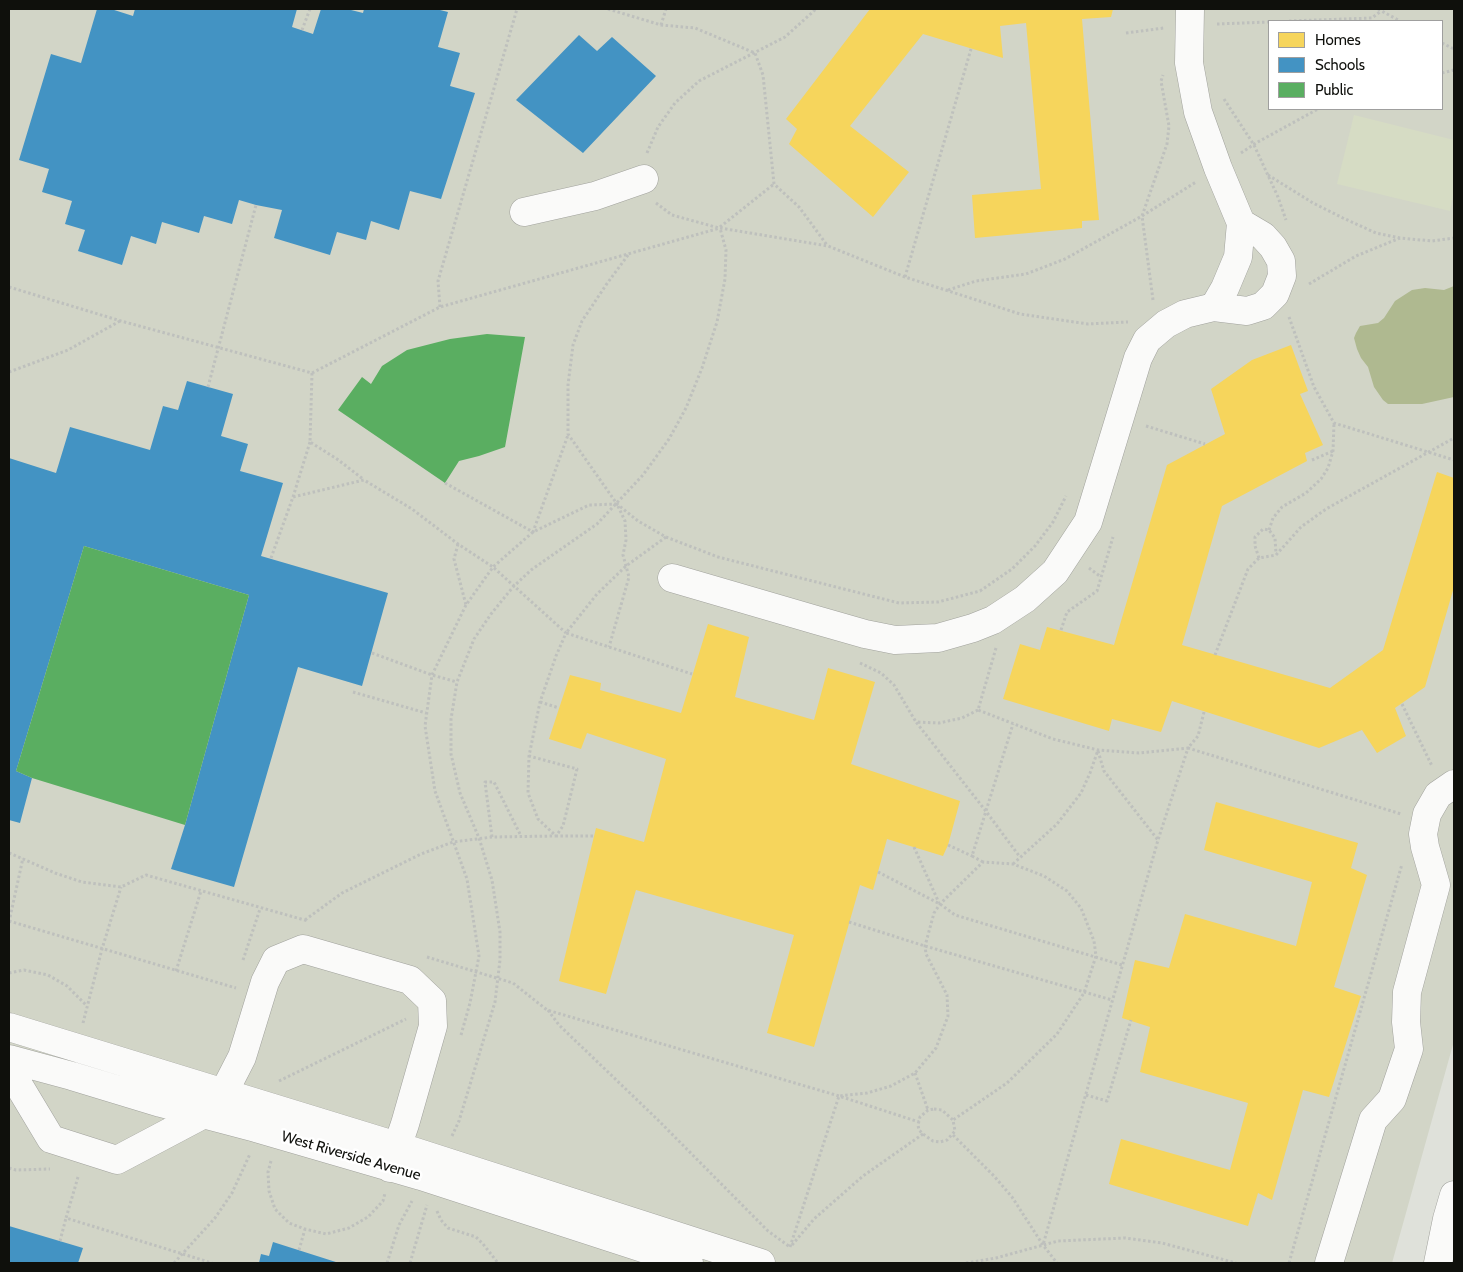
<!DOCTYPE html>
<style>
body{margin:0}
#map{position:relative;width:1463px;height:1272px;overflow:hidden;background:#dfe1da;font-family:Cabin,sans-serif}
canvas{display:block}
.frame{position:absolute;inset:0;border:10px solid #0f100c;pointer-events:none}
.legend{position:absolute;left:1268px;top:20px;width:175px;height:90px;box-sizing:border-box;background:#fff;border:1px solid #9f9f9e;margin:0;padding:6px 9px;list-style:none;font-size:15px;color:#0f100c}
.legend li{display:flex;align-items:center;gap:10px;height:25px}
.legend b{width:25px;border:1px solid #9f9f9e}
</style>
<div id="map">
<canvas width="1463" height="1272"></canvas>
<div class="frame"></div>
<ul class="legend">
<li><b style="height:14px;background:#f6d55c"></b>Homes</li>
<li><b style="height:14px;background:#4393c3"></b>Schools</li>
<li><b style="height:14px;background:#5aae61"></b>Public</li>
</ul>
</div>
<script>
const c = document.querySelector('canvas').getContext('2d');
c.lineJoin = 'round';
function fill(path, color) {
  c.fillStyle = color;
  c.fill(path, 'evenodd');
}
function shape(rows) {
  const path = new Path2D();
  for (const r of rows) {
    path.moveTo(r[0], r[1]);
    for (let i = 2; i < r.length; i += 2) path.lineTo(r[i], r[i + 1]);
  }
  return path;
}
function strokePath(path, color, width, dash) {
  c.strokeStyle = color;
  c.lineWidth = width;
  c.lineCap = dash ? 'butt' : 'round';
  c.setLineDash(dash || []);
  c.stroke(path);
}
function write(font, color, halo, rows, align = 'center') {
  c.font = font + ' Cabin,sans-serif';
  c.lineWidth = 5;
  c.setLineDash([]);
  c.textBaseline = 'middle';
  c.strokeStyle = halo;
  c.fillStyle = color;
  for (const [text, x, y, turn = 0] of rows) {
    c.save();
    c.translate(x, y);
    c.rotate((+turn || 0) * Math.PI / 180);
    c.textAlign = isNaN(turn) ? turn : align;
    if (halo) c.strokeText(text, 0, 0);
    c.fillText(text, 0, 0);
    c.restore();
  }
}
fill(shape([
 [9,9,1454,9,1454,1041,1392,1263,9,1263],
 [1269,21,1442,21,1442,109,1269,109]
]), '#d2d5c7');
fill(shape([
 [1354,115,1454,140,1454,192,1450,211,1337,184]
]), '#d6dcc4');
fill(shape([
 [1454,286,1454,397,1422,404,1388,404,1383,400,1374,387,1368,367,1361,358,1357,349,1354,338,1356,333,1360,326,1378,323,1384,318,1395,301,1412,290,1425,288,1444,290]
]), '#afb990');
fill(shape([
 [870,9,1113,9,1111,17,1082,19,1099,220,1082,221,1082,228,975,238,972,195,1041,189,1026,23,1000,26,1003,58,923,34,850,126,909,172,873,217,789,144,797,129,786,119],
 [1291,345,1308,391,1300,394,1323,445,1305,453,1307,461,1222,506,1182,645,1330,688,1383,650,1437,472,1454,478,1454,587,1425,687,1395,708,1406,736,1377,753,1362,730,1319,748,1172,701,1161,732,1112,719,1109,731,1003,699,1020,644,1040,650,1047,627,1114,645,1167,465,1225,434,1211,389,1252,360],
 [708,624,749,637,735,697,814,720,828,668,875,682,851,764,960,801,948,845,943,856,887,839,873,890,860,885,814,1047,767,1033,794,935,636,890,606,994,559,981,596,828,644,842,666,759,587,733,581,749,549,739,570,675,601,683,600,690,681,713],
 [1216,802,1358,843,1351,868,1367,875,1334,987,1361,996,1329,1097,1303,1090,1272,1200,1258,1193,1248,1226,1109,1184,1121,1139,1230,1170,1248,1103,1140,1072,1150,1027,1122,1018,1135,960,1169,968,1185,914,1296,946,1312,882,1204,850]
]), '#f6d55c');
fill(shape([
 [97,9,111,9,133,16,135,9,297,9,292,27,313,34,321,9,347,9,363,13,364,9,436,9,448,12,438,47,460,53,450,86,475,93,441,199,410,191,399,230,371,221,366,240,337,232,330,255,274,238,282,210,256,205,239,200,232,224,204,216,199,233,162,222,156,244,131,236,122,265,78,251,85,230,65,224,72,201,42,192,49,169,19,160,51,54,81,63],
 [579,35,597,51,612,37,656,76,583,153,516,100],
 [187,381,233,394,221,436,248,444,240,471,283,483,261,556,388,593,362,686,298,667,234,887,171,869,185,825,249,595,84,546,16,771,32,778,20,823,9,820,9,458,56,473,70,427,150,450,163,406,178,410],
 [9,1226,83,1248,78,1263,9,1263],
 [273,1242,339,1263,259,1263,261,1254,269,1256]
]), '#4393c3');
fill(shape([
 [487,334,525,337,505,447,479,456,459,461,445,483,338,410,362,377,371,384,382,366,407,350,450,339],
 [84,546,249,595,185,825,32,778,16,771]
]), '#5aae61');
const minor = shape([
 [1190,9,1189,63,1198,112,1218,168,1241,223,1238,257,1225,288,1214,307],
 [524,212,595,196,644,179],
 [672,578,816,620,865,634,895,640,938,638,973,628,993,620,1025,599,1055,572,1088,522,1138,358,1147,340,1166,324,1185,314,1214,307,1247,311,1263,306,1275,294,1282,276,1281,261,1273,247,1263,236,1241,223],
 [9,1027,397,1146,761,1263],
 [9,1059,72,1076,161,1103,256,1128,421,1176,689,1263],
 [9,1069,51,1139,117,1160,204,1114,224,1092,242,1057,265,982,276,960,303,949,410,980,432,1001,433,1026,405,1124,390,1168],
 [1329,1263,1373,1120,1392,1099,1409,1049,1406,1022,1407,992,1436,885,1425,847,1423,834,1427,814,1438,795,1454,784],
 [1438,1263,1447,1219,1454,1195]
]);
strokePath(minor, '#a1a29d', 29);
strokePath(shape([
 [608,9,661,25,695,28,755,53,763,75,774,184,799,207,827,245],
 [1378,9,1400,21],
 [1289,21,1372,18,1381,11],
 [1217,24,1269,22],
 [661,25,666,9],
 [302,30,310,9],
 [1126,33,1164,28],
 [1442,43,1454,49],
 [1442,73,1454,70],
 [1224,99,1254,145,1278,197,1286,220],
 [647,153,658,127,675,103,699,81,785,37,816,9],
 [1241,153,1256,143,1318,109],
 [1268,175,1313,203,1343,218,1376,233,1400,238,1432,241,1454,238],
 [656,203,672,215,719,228],
 [720,227,774,184],
 [628,255,606,285,582,321,573,345,568,385,568,434,617,504,638,521,666,537,718,557,899,603,938,602,980,591,1012,569,1035,546,1053,522,1066,496],
 [905,277,971,49],
 [1309,284,1356,256,1400,238],
 [9,287,121,321,312,373,440,307,720,228,828,246,905,277,1020,314,1088,324,1128,322],
 [948,290,976,281,1026,274,1065,259,1142,216,1196,182],
 [1153,300,1142,216,1167,144,1169,126,1161,81,1163,75],
 [440,307,438,281,517,9],
 [1289,317,1314,387,1334,423,1454,460],
 [9,372,68,350,120,321],
 [312,373,310,442,337,459,363,479],
 [208,387,256,205],
 [1146,426,1205,444],
 [1312,460,1333,451],
 [445,483,533,532,568,435],
 [293,497,310,442],
 [1269,530,1273,518,1282,507,1306,493,1321,479,1328,468,1333,451,1334,423],
 [666,537,626,566,597,594,566,633,692,674],
 [458,544,454,559,466,605],
 [271,558,293,497,364,480,412,509,458,544,493,567,566,633,556,656,540,702,529,756,528,793,538,819,556,836,594,836],
 [1259,558,1255,546,1255,537,1263,529,1269,530,1275,538,1276,554],
 [1089,568,1101,577],
 [1061,630,1067,612,1097,591,1113,537],
 [996,648,978,710,1053,739,1098,750,1139,753,1188,748,1158,840,1043,1245],
 [372,653,432,675,457,682],
 [1215,655,1248,569,1259,558,1276,555,1301,527,1326,509,1454,438],
 [860,663,881,673,894,685,916,722],
 [353,692,426,713],
 [540,702,559,708],
 [1402,704,1432,766],
 [978,710,962,718,939,723,916,722,985,810,1020,857],
 [1204,712,1198,736,1188,748,1401,814],
 [1098,751,1104,771,1158,840],
 [492,837,485,782,494,782,521,836],
 [948,845,972,856],
 [914,847,939,903],
 [9,853,55,873,82,882,121,887,146,875,308,921],
 [983,862,972,856,1013,724],
 [1013,864,1057,824,1081,793,1090,773,1098,750],
 [878,872,940,904,955,915,1122,965],
 [305,920,342,893,421,854,453,842,492,837,556,836,563,826,577,769,529,756],
 [9,921,236,988],
 [9,922,23,858],
 [849,922,925,946,1112,1000],
 [427,957,513,983,547,1010,839,1096,919,1122],
 [243,960,260,909],
 [176,971,201,891],
 [9,973,24,970,48,975,67,986,87,1006],
 [548,1010,559,1025,658,1120,768,1231,790,1247],
 [83,1023,102,949,121,887],
 [461,1035,470,1003,479,956,467,879,435,791,425,726,432,675,466,605,493,567,533,532,589,505,617,504,625,521,626,540,623,555,629,577,609,647],
 [915,1073,928,1110],
 [279,1081,406,1019],
 [1086,1095,1107,1101,1131,1020],
 [934,1109,942,1110,953,1120,955,1131,947,1140,940,1142,933,1141,923,1134,919,1130,918,1125,920,1117,928,1110,934,1109],
 [953,1135,994,1176,1012,1197,1043,1245,1057,1263],
 [452,1136,459,1121,495,1002,500,960,500,932,492,880,479,838,460,793,451,754,451,719,457,682,474,639,491,614,513,587,531,570,597,524,643,475,669,439,686,408,702,368,717,322,725,279,726,250,720,228],
 [271,1161,268,1172,269,1191,275,1209,289,1223,305,1229,326,1234,349,1228,368,1217,383,1201,385,1193],
 [9,1168,16,1170,50,1169],
 [78,1177,66,1218,212,1263],
 [437,1211,441,1220,448,1228,476,1237,483,1244,498,1263],
 [60,1241,66,1218],
 [792,1245,814,1219,863,1176,923,1134],
 [790,1247,839,1096,867,1093,891,1086,915,1073,936,1048,948,1016,947,995,926,954,925,946,934,913,940,904,983,862,1013,864,1044,876,1067,891,1081,908,1094,941,1096,956,1084,993,1057,1034,1007,1083,953,1120],
 [299,1250,305,1229],
 [174,1263,215,1218,232,1193,250,1154],
 [387,1263,399,1225,412,1201],
 [410,1263,427,1205],
 [966,1263,996,1258,1058,1241,1125,1238,1162,1243,1236,1263],
 [1289,1263,1402,864]
]), '#bec0bd', 3, [2.5, 2.5]);
strokePath(minor, '#fafaf9', 28);
write('15px', '#0f100c', '#fff', [
 ["West Riverside Avenue",351,1156,16]
]);
</script>
